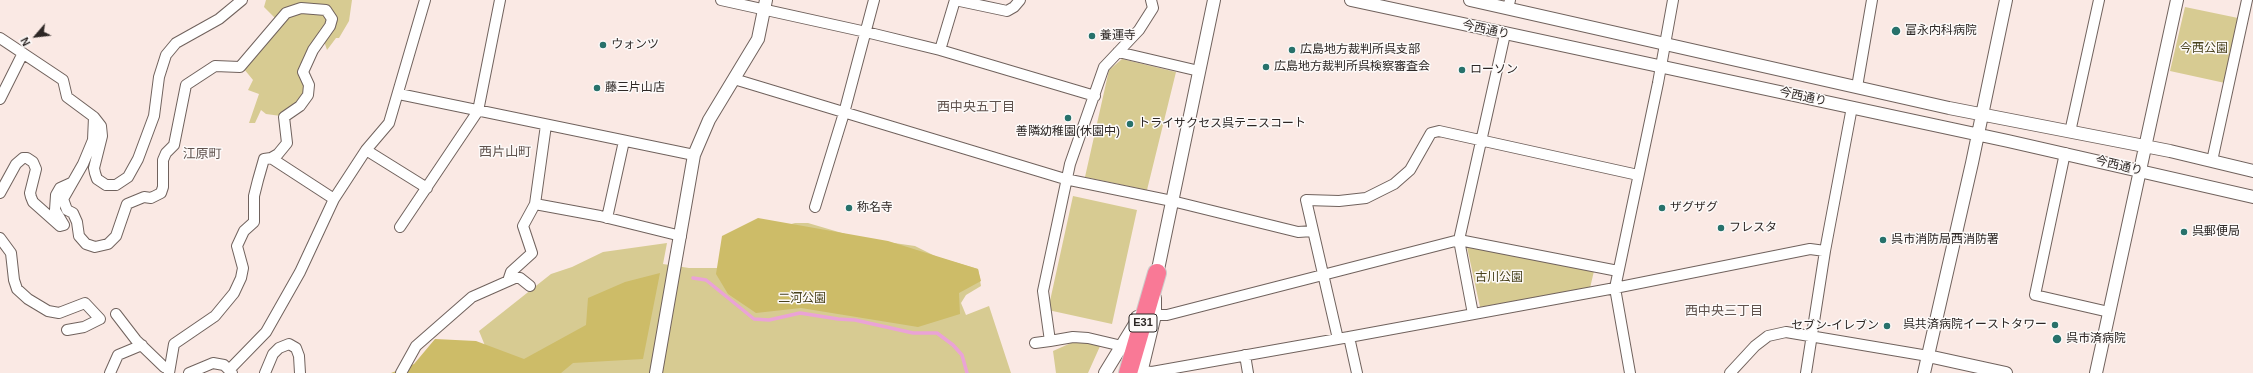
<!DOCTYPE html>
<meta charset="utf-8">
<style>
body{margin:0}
#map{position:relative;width:2253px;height:373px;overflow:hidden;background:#fae9e4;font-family:Helvetica,sans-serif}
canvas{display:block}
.north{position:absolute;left:16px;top:16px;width:40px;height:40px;-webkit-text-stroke:3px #fdfaf9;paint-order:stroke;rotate:242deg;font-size:11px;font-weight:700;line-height:16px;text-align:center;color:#2d2725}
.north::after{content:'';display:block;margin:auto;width:14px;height:18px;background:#2d2725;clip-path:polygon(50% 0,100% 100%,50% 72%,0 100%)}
</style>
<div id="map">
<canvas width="2253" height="373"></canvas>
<div class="north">N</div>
</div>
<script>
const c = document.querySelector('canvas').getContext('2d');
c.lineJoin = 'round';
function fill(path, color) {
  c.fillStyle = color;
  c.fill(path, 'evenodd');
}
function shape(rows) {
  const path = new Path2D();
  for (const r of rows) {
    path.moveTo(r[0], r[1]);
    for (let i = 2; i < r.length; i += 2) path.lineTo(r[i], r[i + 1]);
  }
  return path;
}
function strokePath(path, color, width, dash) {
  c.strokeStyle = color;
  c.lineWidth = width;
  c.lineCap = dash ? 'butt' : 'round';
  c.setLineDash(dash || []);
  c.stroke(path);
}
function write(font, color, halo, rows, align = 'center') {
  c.font = font + ' Helvetica,"Noto Sans JP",sans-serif';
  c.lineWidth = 3;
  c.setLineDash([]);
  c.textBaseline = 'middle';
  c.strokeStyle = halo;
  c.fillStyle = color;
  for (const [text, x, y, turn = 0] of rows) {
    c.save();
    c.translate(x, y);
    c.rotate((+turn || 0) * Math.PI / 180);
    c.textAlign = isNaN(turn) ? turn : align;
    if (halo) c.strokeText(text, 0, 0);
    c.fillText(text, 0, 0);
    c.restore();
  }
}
fill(shape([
 [266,0,352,0,349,21,339,38,336,38,327,50,325,44,318,42,310,50,303,98,281,116,266,114,261,110,255,123,249,123,259,94,248,90,253,80,244,69,279,27,274,17,264,7],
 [2185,7,2238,18,2225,83,2170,71],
 [1122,59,1176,72,1147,190,1085,177,1109,70],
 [1073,196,1137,210,1112,324,1048,310],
 [795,223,808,223,859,238,915,246,937,257,978,269,981,286,966,295,961,303,966,315,989,306,1011,373,500,373,490,358,479,331,551,274,572,267,603,252,667,243,663,264,689,268,720,268,773,229],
 [1467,247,1594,271,1590,288,1480,307],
 [1085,342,1101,344,1088,373,1056,373,1053,351,1071,343]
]), '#d7cb92');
fill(shape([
 [758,218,888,241,978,269,981,281,959,293,960,314,918,327,801,308,756,313,728,294,716,274,722,236],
 [660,273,643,359,573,363,561,373,391,373,414,364,435,339,476,341,524,359,586,325,588,298,625,282]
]), '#cdbc68');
strokePath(shape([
 [693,278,706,280,754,319,769,320,800,313,838,319,855,320,913,333,937,333,953,345,962,355,967,373]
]), '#eaa3d6', 3.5);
const minor = shape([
 [721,0,866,32,940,50,1095,96],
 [955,0,1007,11,1014,7,1020,0],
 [1508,8,1510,0],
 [0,38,63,80,67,97,94,117,93,140,83,164,63,199,67,210,73,213,77,222,79,236,86,244,95,247,108,244,116,236,127,204,144,197,151,198,161,193,163,187,163,160,166,153,174,145,186,85,215,66,240,67,286,13,301,8,326,10,332,19,330,26,313,50,303,72,309,85,308,95,300,106,284,117,287,143,278,154,271,158,334,199],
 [940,50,955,0],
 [1118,52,1199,71],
 [734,79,1065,179,1172,201,1298,232,1313,231],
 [1857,87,1872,0],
 [399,94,694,155],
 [0,99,23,53],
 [94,117,101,126,102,136,94,168,95,173,97,179,106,185,116,185,128,177,138,159,154,116,159,77,166,55,176,43,219,19,242,0],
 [2070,132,2099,0],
 [366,150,427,188],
 [2065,153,2035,295,2109,312],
 [2212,161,2247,0],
 [0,193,16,164,23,158,27,158,33,162,36,169,30,193,31,197,33,202,60,226,64,225,55,210,56,195,60,188,71,183],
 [535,204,600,216,681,236],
 [815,207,844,113,874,0],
 [607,218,624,141],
 [400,227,478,111,500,0],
 [0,238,11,253,14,280,17,289,28,299,48,311,59,313,85,303,100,319,84,327,67,330],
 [508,281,511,272,532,253,523,226,535,204,546,125],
 [116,314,136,340,164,367,169,369],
 [1473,314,1459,240,1505,34],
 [1155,315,1167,315,1459,240,1618,271],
 [1349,337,1357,373],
 [1338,339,1306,200,1339,201,1366,198,1394,184,1410,170,1431,133,1439,131,1638,175],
 [1050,341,1073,337,1088,338,1122,346],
 [1035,343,1050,341,1043,291,1070,164,1104,67,1139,30,1153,8,1151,0],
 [1245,355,1248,373],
 [230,369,266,332,300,272,334,199,366,150,389,123,425,0],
 [1142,371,1152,372,1349,337,1615,288,1810,249,1825,251],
 [110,373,118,355,142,345],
 [169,373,174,344,215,316,234,293,241,278,243,268,237,246,244,231,254,222,254,196,258,180,264,159,271,158],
 [189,373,213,363,224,365,232,373],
 [265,373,273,354,279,348,289,344,296,348,299,356,300,373],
 [401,373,416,346,472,297,515,278,520,278,530,286],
 [1630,373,1615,288,1658,83,1673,0],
 [1730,373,1755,346,1768,336,1786,332,1928,356],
 [1806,373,1825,251,1852,107]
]);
const tertiary = shape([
 [1351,0,2008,141,2253,197],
 [1470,0,1949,108,2170,151,2253,171],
 [1156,279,1214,0],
 [1928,356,2006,373],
 [656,373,694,155,709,120,758,39,766,0],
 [1105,373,1135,324,1137,317],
 [1141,373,1155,315,1155,298],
 [1924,373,1972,163,2006,0],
 [2096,373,2177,0]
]);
const motorway = shape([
 [1128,373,1157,273]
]);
strokePath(minor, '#70625d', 12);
strokePath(tertiary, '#70625d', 14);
strokePath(motorway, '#cdcbcb', 20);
strokePath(minor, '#fff', 10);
strokePath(tertiary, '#fff', 12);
strokePath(motorway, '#f97996', 18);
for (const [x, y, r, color] of [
 [1896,31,5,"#27716b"],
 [1092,36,4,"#27716b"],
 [603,45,4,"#27716b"],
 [1292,50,4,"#27716b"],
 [1266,67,4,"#27716b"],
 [1462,70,4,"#27716b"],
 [597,88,4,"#27716b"],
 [1068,118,4,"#27716b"],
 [1130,124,4,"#27716b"],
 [849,208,4,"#27716b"],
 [1662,208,4,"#27716b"],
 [1721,228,4,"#27716b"],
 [2184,232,4,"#27716b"],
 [1883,240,4,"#27716b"],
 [2055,325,4,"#27716b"],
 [1887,326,4,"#27716b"],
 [2057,339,5,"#27716b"]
]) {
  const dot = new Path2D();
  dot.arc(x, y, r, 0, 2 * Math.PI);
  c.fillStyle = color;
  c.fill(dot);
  strokePath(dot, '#fdfaf9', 1.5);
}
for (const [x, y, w] of [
 [1143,323,28]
]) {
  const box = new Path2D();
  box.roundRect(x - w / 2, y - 9, w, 18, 3);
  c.fillStyle = '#fdfaf9';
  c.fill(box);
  strokePath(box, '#2d2725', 1);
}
write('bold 11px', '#2d2725', null, [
 ["E31",1143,323]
]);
write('12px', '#2d2725', '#fdfaf9', [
 ["今西通り",1486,30,12],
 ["今西通り",1803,97,12],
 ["今西通り",2119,166,13]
]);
write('12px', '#2d2725', '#fdfaf9', [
 ["富永内科病院",1905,31],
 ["養運寺",1100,36],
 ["ウォンツ",611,45],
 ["広島地方裁判所呉支部",1300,50],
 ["広島地方裁判所呉検察審査会",1274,67],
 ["ローソン",1470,70],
 ["藤三片山店",605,88],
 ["トライサクセス呉テニスコート",1138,124],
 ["善隣幼稚園(休園中)",1068,132,"center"],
 ["称名寺",857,208],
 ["ザグザグ",1670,208],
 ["フレスタ",1729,228],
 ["呉郵便局",2192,232],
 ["呉市消防局西消防署",1891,240],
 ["呉共済病院イーストタワー",2047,325,"right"],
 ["セブン-イレブン",1879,326,"right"],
 ["呉市済病院",2066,339]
], 'left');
write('12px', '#49421d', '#fdfaf9', [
 ["今西公園",2204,49],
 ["古川公園",1499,278],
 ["二河公園",802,299]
]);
write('13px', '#5f524d', '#fdfaf9', [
 ["西中央五丁目",976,107],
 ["西片山町",505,152],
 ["江原町",202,154],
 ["西中央三丁目",1724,311]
]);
</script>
